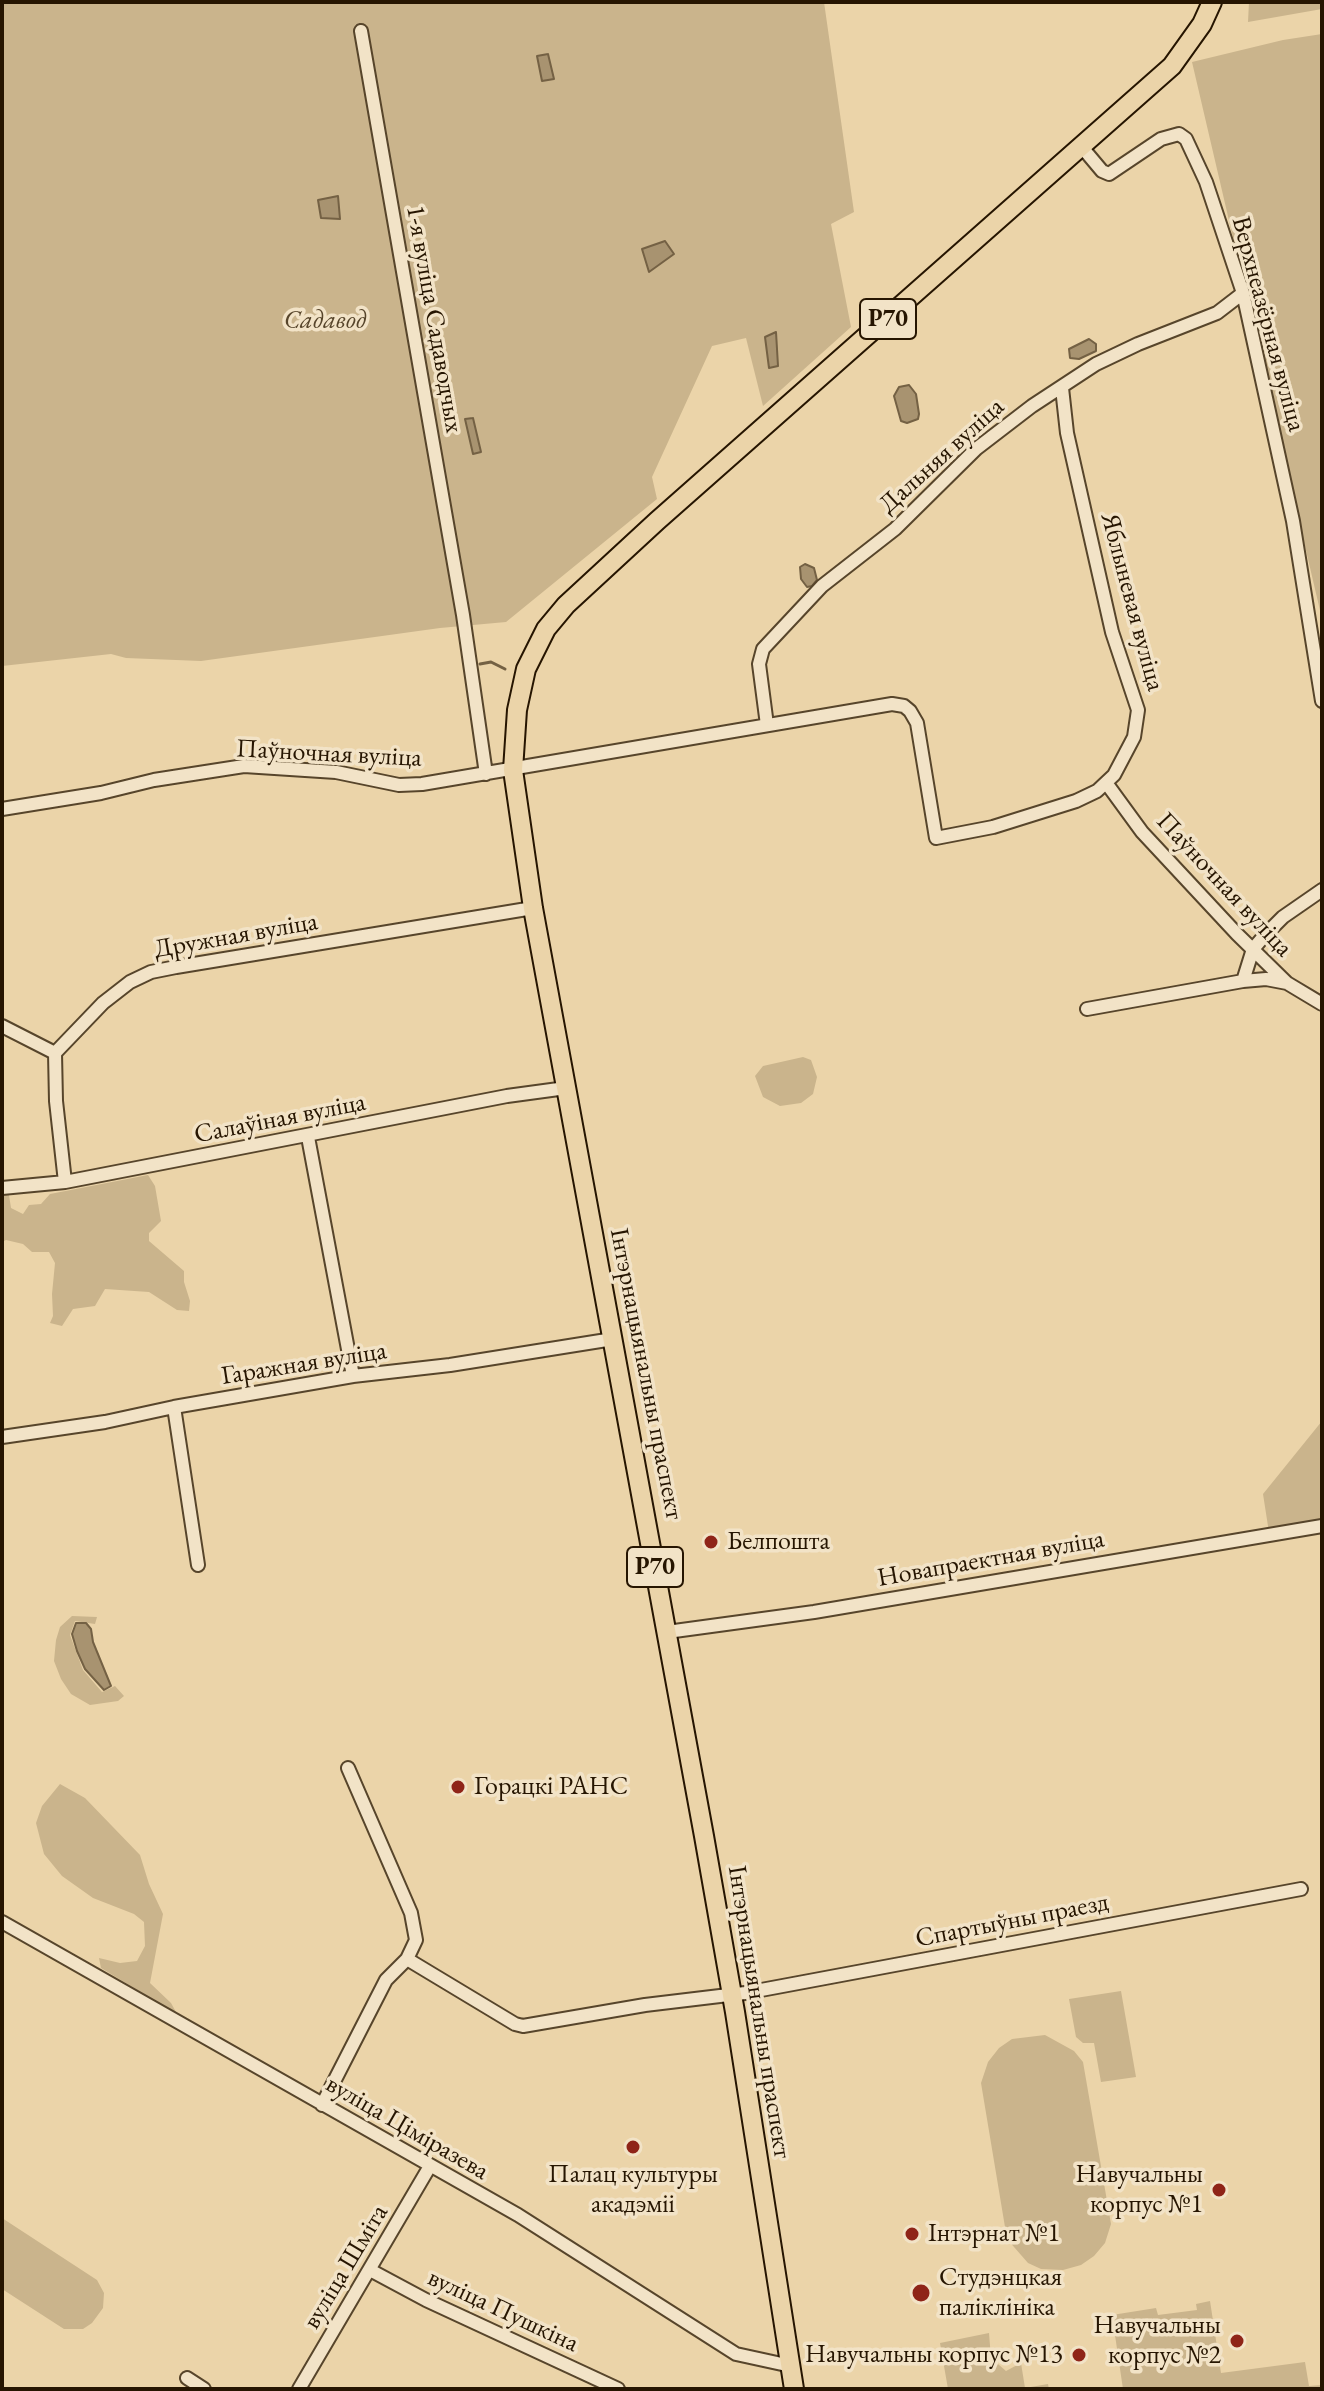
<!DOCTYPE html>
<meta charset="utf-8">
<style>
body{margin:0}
#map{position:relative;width:1324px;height:2391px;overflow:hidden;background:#ebd4a9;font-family:"EB Garamond",serif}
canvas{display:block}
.frame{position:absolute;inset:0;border:4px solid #261501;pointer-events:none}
</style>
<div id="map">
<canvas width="1324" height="2391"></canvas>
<div class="frame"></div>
</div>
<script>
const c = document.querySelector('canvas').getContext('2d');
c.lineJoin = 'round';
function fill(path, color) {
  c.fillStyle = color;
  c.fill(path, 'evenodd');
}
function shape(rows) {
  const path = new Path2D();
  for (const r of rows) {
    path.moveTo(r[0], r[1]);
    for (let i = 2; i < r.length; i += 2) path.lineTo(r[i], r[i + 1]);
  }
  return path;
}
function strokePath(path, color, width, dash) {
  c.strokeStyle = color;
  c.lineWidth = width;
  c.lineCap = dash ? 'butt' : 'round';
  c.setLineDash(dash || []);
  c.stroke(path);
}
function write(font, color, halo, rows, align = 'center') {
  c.font = font + ' "EB Garamond",serif';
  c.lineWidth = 7;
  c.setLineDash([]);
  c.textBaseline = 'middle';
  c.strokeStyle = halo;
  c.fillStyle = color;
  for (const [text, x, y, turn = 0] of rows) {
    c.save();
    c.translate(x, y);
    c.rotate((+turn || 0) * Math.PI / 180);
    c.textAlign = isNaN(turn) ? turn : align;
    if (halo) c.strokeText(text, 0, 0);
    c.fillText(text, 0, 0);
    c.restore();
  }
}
fill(shape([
 [2,2,824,2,854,212,831,224,851,327,763,406,746,338,712,346,652,477,657,499,506,622,440,628,201,661,126,658,111,654,2,666],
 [1249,2,1322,2,1322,9,1248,22],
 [1322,34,1322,619,1192,62,1283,40],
 [803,1057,811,1060,817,1077,813,1094,801,1103,780,1106,763,1097,755,1076,763,1066],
 [148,1175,155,1186,161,1221,149,1233,149,1241,184,1271,184,1282,190,1301,189,1311,177,1310,149,1292,105,1289,95,1306,73,1309,62,1326,50,1323,53,1316,52,1294,55,1263,49,1252,32,1252,23,1244,6,1240,2,1242,2,1195,9,1195,11,1208,23,1214,29,1205,41,1204,50,1194],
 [1322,1421,1322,1527,1270,1539,1263,1494],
 [72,1616,97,1617,95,1624,75,1621,70,1635,83,1670,102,1692,115,1686,124,1696,118,1701,90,1705,71,1694,61,1679,54,1661,56,1640,60,1627],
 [60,1784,85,1798,140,1855,149,1884,163,1914,150,1983,171,2003,177,2014,101,1968,99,1958,120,1963,137,1961,145,1946,144,1922,134,1914,93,1898,62,1876,44,1854,36,1823,42,1806],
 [1121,1991,1136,2077,1101,2082,1094,2043,1083,2043,1076,2037,1069,1999],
 [1045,2035,1074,2051,1083,2062,1111,2224,1105,2243,1094,2256,1081,2265,1063,2270,1041,2269,1028,2263,1007,2239,981,2083,988,2062,999,2048,1012,2039],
 [2,2218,97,2280,104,2293,103,2308,92,2323,83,2329,64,2329,2,2289],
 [1210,2301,1221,2373,1305,2362,1309,2386,1322,2385,1322,2389,1123,2389,1112,2315,1156,2308,1158,2315,1197,2310,1196,2304],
 [989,2333,991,2358,1006,2371,1021,2363,1025,2388,1048,2384,1049,2389,948,2389,940,2343]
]), '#cab48c');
const water = shape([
 [548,54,554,79,542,81,537,56,548,54],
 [338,196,340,219,321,218,318,200,338,196],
 [665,241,674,254,649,272,642,249,665,241],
 [776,332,778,366,769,368,765,337,776,332],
 [1089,339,1096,344,1096,351,1079,359,1070,358,1069,349,1089,339],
 [909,385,916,394,919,414,918,419,907,423,901,421,894,396,899,387,909,385],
 [473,418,481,452,473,454,465,419,473,418],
 [805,564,814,568,817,580,812,586,807,587,801,579,800,567,805,564],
 [76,1623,86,1623,91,1629,93,1642,111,1686,104,1690,85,1669,77,1651,72,1634,76,1623]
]);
fill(water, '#a89370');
strokePath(water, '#746144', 2);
strokePath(shape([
 [480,664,491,662,505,669]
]), '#746144', 3);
const street = shape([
 [361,31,463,615,486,774],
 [1081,146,1102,171,1109,174,1161,139,1179,134,1186,139,1206,182,1243,293,1293,521,1322,701],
 [767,725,759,664,763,649,822,586,895,529,976,449,1032,406,1096,364,1138,344,1217,313,1243,293],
 [1107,784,1142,832,1237,934,1287,983,1322,1004],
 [2,809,101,793,154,780,244,766,336,772,399,785,422,784,892,704,904,706,910,711,917,723,936,838,993,827,1076,801,1097,791,1114,775,1134,737,1138,710,1112,632,1067,433,1062,388],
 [1243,981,1266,979,1287,983],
 [1087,1009,1243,981,1253,949,1265,935,1283,917,1322,890],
 [2,1026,55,1053],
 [308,1137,353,1376],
 [65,1182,56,1101,55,1053,103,1003,130,982,151,972,176,967,533,908],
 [2,1188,65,1182,507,1096,566,1088],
 [174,1407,198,1565],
 [2,1437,105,1422,174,1407,353,1376,450,1365,613,1339],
 [667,1632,814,1612,1322,1526],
 [2,1922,518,2215,736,2354,791,2366],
 [407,1959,515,2024,523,2026,645,2005,745,1993,1301,1889],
 [322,2105,386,1980,407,1959,416,1940,411,1913,348,1768],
 [370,2270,426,2300,618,2389],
 [187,2378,204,2389],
 [299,2389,430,2166]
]);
const primary = shape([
 [794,2389,735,2012,704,1836,533,908,513,770,517,710,526,669,546,629,566,605,657,521,1172,66,1202,24,1212,2]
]);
strokePath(street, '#57452b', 16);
strokePath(primary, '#261501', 22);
strokePath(street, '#f2e3c7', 12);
strokePath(primary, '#ebd4a9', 18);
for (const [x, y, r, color] of [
 [711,1542,8,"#8f2418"],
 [458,1787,8,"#8f2418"],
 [633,2147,8,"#8f2418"],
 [1219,2190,8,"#8f2418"],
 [912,2234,8,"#8f2418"],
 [921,2293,10,"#8f2418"],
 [1237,2341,8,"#8f2418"],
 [1079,2355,8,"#8f2418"]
]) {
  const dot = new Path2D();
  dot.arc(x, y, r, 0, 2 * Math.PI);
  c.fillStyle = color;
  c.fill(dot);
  strokePath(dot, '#f2e3c7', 3);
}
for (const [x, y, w] of [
 [888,319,56],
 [655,1567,56]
]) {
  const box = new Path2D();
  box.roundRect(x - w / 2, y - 20, w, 40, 6);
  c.fillStyle = '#f2e3c7';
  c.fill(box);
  strokePath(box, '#261501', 2);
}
write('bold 24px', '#261501', null, [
 ["Р70",888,319],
 ["Р70",655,1567]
]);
write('26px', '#261501', '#f2e3c7', [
 ["1-я вуліца Садаводчых",434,319,80],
 ["Верхнеазёрная вуліца",1268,324,75],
 ["Дальняя вуліца",942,456,-42],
 ["Яблыневая вуліца",1132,602,75],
 ["Паўночная вуліца",329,754,3],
 ["Паўночная вуліца",1224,885,47],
 ["Дружная вуліца",236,936,-10],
 ["Салаўіная вуліца",280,1119,-11],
 ["Гаражная вуліца",304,1364,-9],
 ["Інтэрнацыянальны праспект",646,1374,79],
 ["Новапраектная вуліца",991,1559,-10],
 ["Спартыўны праезд",1012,1921,-11],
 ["Інтэрнацыянальны праспект",759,2012,81],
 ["вуліца Ціміразева",407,2128,30],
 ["вуліца Шміта",346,2267,-59],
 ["вуліца Пушкіна",503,2311,25]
]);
write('italic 26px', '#57452b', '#f2e3c7', [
 ["Садавод",325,321]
]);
write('26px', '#261501', '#f2e3c7', [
 ["Белпошта",727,1542],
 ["Горацкі РАНС",474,1787],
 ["Палац культуры",633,2175,"center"],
 ["акадэміі",633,2205,"center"],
 ["Навучальны",1203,2175,"right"],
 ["корпус №1",1203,2205,"right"],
 ["Інтэрнат №1",928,2234],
 ["Студэнцкая",939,2278],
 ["паліклініка",939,2308],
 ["Навучальны",1221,2326,"right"],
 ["корпус №2",1221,2356,"right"],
 ["Навучальны корпус №13",1063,2355,"right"]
], 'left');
</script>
